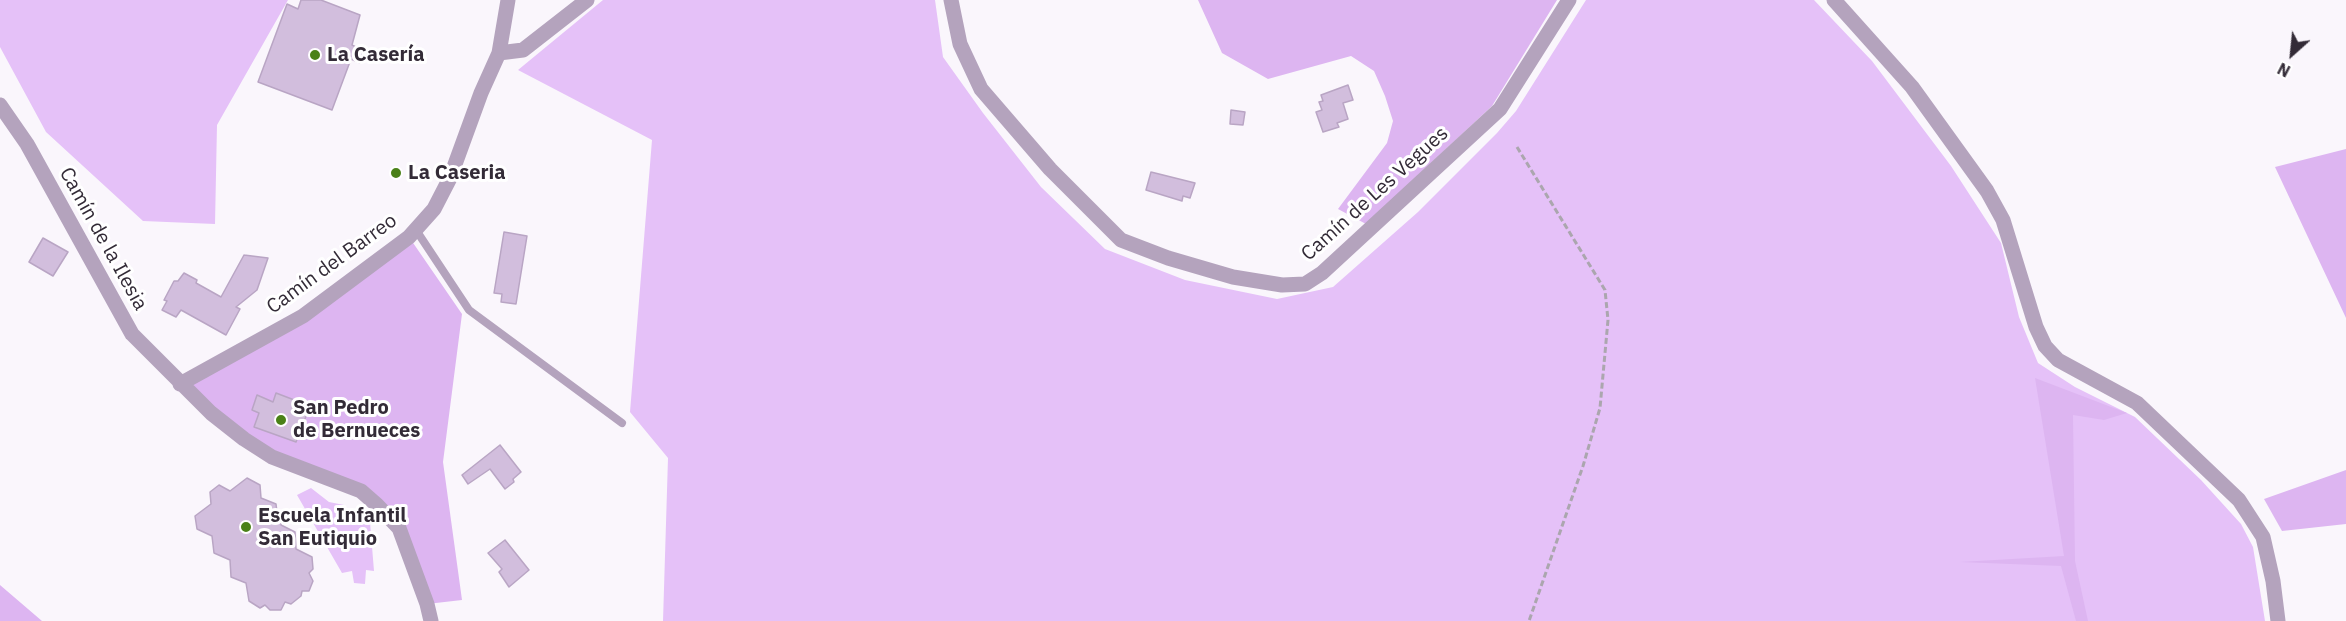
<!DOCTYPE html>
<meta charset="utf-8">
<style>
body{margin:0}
#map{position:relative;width:2346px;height:621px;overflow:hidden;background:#faf6fc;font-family:"IBM Plex Sans",sans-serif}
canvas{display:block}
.north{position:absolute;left:2262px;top:24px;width:60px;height:60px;-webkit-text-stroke:4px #fff;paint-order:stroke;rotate:207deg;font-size:16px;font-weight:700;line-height:24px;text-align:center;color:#332b37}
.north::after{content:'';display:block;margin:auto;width:21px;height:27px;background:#332b37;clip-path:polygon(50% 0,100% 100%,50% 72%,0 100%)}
</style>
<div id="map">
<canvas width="2346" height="621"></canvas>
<div class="north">N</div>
</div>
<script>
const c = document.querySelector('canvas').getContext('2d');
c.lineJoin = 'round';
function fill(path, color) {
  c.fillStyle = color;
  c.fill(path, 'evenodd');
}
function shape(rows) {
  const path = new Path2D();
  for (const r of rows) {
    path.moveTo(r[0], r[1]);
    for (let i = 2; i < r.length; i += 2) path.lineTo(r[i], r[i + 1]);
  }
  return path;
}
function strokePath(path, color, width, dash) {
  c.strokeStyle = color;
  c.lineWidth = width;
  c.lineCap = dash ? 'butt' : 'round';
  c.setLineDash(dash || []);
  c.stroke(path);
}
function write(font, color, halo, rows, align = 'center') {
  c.font = font + ' "IBM Plex Sans",sans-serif';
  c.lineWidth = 6;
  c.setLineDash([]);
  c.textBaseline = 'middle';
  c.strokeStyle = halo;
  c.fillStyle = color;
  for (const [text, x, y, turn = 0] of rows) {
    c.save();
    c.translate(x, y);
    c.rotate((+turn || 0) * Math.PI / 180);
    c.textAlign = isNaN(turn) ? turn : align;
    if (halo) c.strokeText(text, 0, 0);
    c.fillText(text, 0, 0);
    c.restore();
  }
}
fill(shape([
 [0,0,288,0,217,125,215,224,143,221,46,132,0,47],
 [603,0,935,0,943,57,983,113,1041,187,1105,249,1185,280,1277,299,1333,287,1418,212,1497,133,1516,111,1586,0,1814,0,1872,61,1951,166,2001,243,2019,317,2038,363,2075,387,2135,417,2201,480,2241,524,2253,547,2265,621,663,621,668,458,630,412,652,140,518,70],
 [311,488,329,502,344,505,345,510,369,510,374,571,366,570,365,584,354,583,352,571,342,573,297,495]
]), '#e5c1f8');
fill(shape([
 [1198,0,1557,0,1492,106,1366,224,1338,209,1387,143,1393,121,1385,96,1374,71,1351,56,1268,79,1222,53],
 [2346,149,2346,318,2275,167],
 [409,237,462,314,443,462,462,600,427,604,399,528,377,505,272,457,180,384,303,316],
 [2035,378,2127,413,2104,420,2073,415,2075,561,2088,621,2076,621,2061,566,1960,562,2064,556],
 [2346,470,2346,524,2282,531,2264,499],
 [0,585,42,621,0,621]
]), '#ddb5f1');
const building = shape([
 [301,0,321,0,360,15,352,45,364,51,360,63,351,59,332,110,258,82,287,4,298,9,301,0],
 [1348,85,1353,100,1343,103,1348,119,1337,123,1339,127,1323,132,1316,112,1322,110,1319,102,1323,101,1321,95,1348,85],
 [1231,110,1245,112,1243,125,1230,124,1231,110],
 [1151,172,1195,183,1190,198,1183,196,1182,201,1146,190,1151,172],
 [504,232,527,236,516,304,501,302,502,294,494,293,504,232],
 [43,238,68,252,53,276,29,262,43,238],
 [244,255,268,258,257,290,236,307,240,309,226,335,181,310,176,317,162,310,167,301,164,300,174,281,178,281,184,273,197,280,196,283,221,297,244,255],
 [276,393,310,406,296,442,254,427,259,413,252,410,257,395,273,402,276,393],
 [500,445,521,472,513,479,514,482,505,489,490,469,468,484,462,475,500,445],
 [247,478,260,485,261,498,276,504,277,512,280,512,281,525,295,532,296,549,312,557,313,569,309,573,313,581,309,591,302,591,301,596,291,604,285,602,281,610,270,610,265,605,260,608,249,601,246,583,231,577,230,560,214,553,212,536,197,529,195,516,211,504,210,492,219,485,230,491,247,478],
 [505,540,529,570,509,587,499,572,502,569,488,553,505,540]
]);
fill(building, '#d2bedd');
strokePath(building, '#b9a5c4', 1.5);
strokePath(shape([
 [1517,147,1605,290,1608,320,1600,408,1583,466,1529,621]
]), '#aba6ae', 3, [6, 3]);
strokePath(shape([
 [416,230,469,310,622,423]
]), '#b4a3bd', 8);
strokePath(shape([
 [951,0,960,44,981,89,1050,169,1121,240,1168,258,1233,277,1282,285,1305,284,1322,273,1500,109,1569,0],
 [1834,0,1912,87,1987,191,2003,220,2036,327,2045,346,2058,360,2137,403,2239,500,2263,537,2273,581,2278,621],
 [499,53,523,50,587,0],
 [0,105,27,144,132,334,211,413,244,439,272,457,361,491,377,505,399,528,427,604,431,621],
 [180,384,303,316,409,237,434,209,450,178,481,93,499,53,508,0]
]), '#b4a3bd', 15);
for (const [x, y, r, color] of [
 [315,55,6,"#4a8118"],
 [396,173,6,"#4a8118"],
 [281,420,6,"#4a8118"],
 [246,527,6,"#4a8118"]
]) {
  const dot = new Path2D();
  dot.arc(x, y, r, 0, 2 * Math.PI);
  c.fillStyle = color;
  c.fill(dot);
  strokePath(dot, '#fff', 2);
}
write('bold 20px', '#332b37', '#fff', [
 ["La Casería",327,55],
 ["La Caseria",408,173],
 ["San Pedro",293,408],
 ["de Bernueces",293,431],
 ["Escuela Infantil",258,516],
 ["San Eutiquio",258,539]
], 'left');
write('20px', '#332b37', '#fff', [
 ["Camín de Les Vegues",1375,194,-42],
 ["Camín de la Ilesia",103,239,61],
 ["Camín del Barreo",332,264,-36]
]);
</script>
